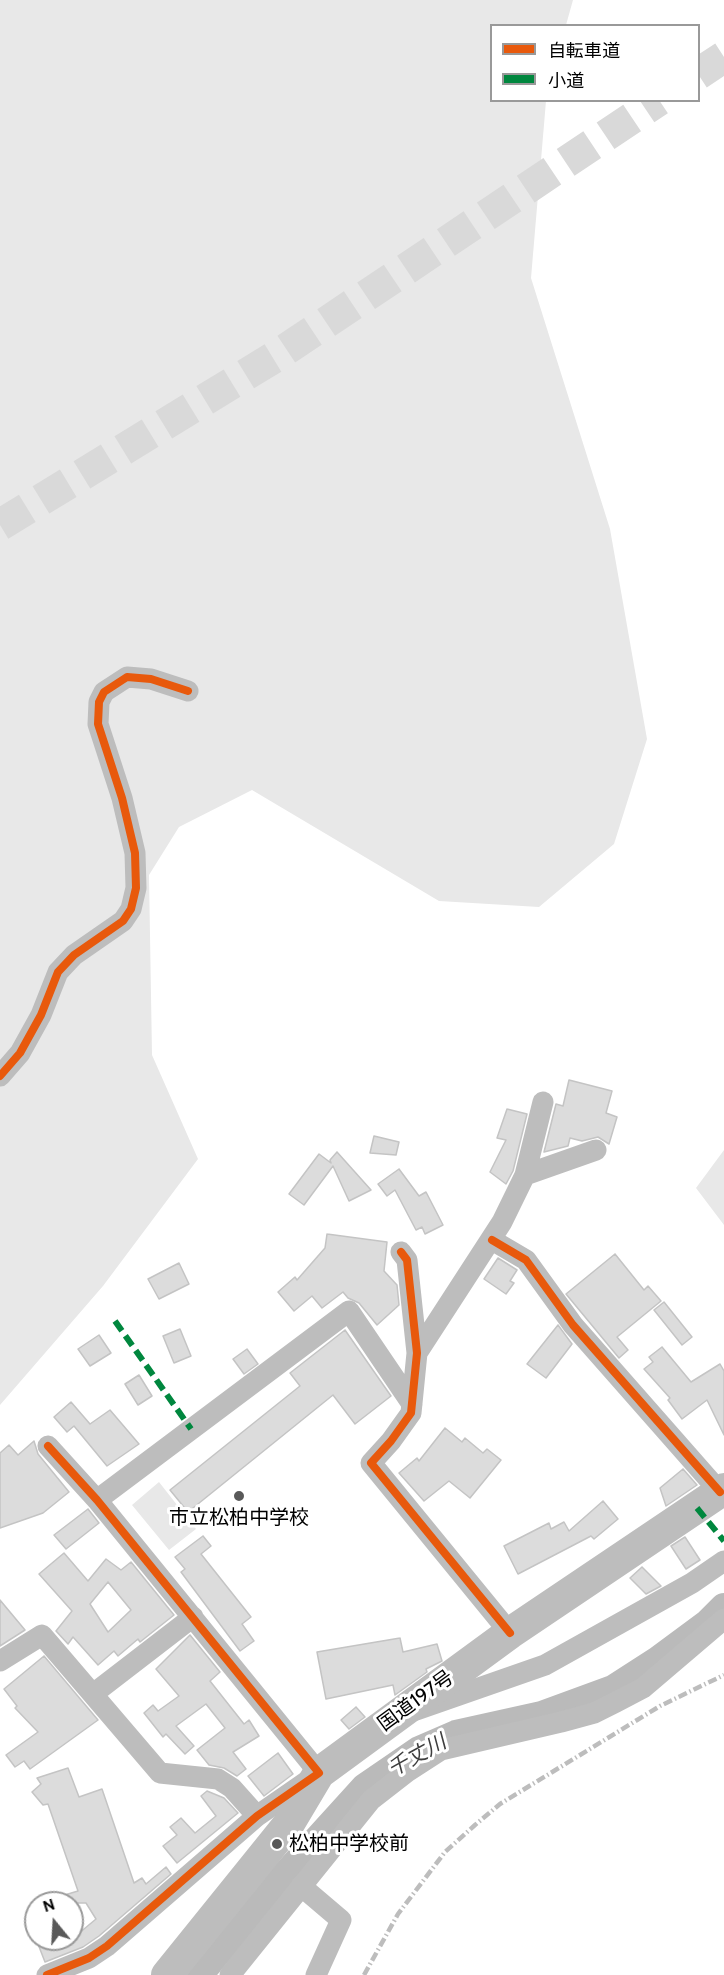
<!DOCTYPE html>
<meta charset="utf-8">
<style>
body{margin:0}
#map{position:relative;width:724px;height:1975px;overflow:hidden;background:#fff;font-family:Cabin,"Noto Sans JP",sans-serif}
canvas{display:block}
.legend{position:absolute;left:490px;top:24px;width:210px;height:78px;box-sizing:border-box;background:#fff;border:2px solid #999;margin:0;padding:8px 10px;list-style:none;font-size:18px;color:#000}
.legend li{display:flex;align-items:center;gap:12px;height:30px}
.legend b{width:30px;border:2px solid #999}
.north{position:absolute;left:24px;top:1891px;width:60px;height:60px;box-sizing:border-box;background:#fff;border:2px solid #999;border-radius:50%;rotate:342deg;font-size:16px;font-weight:700;line-height:24px;text-align:center;color:#000}
.north::after{content:'';display:block;margin:auto;width:21px;height:27px;background:#595959;clip-path:polygon(50% 0,100% 100%,50% 72%,0 100%)}
</style>
<div id="map">
<canvas width="724" height="1975"></canvas>
<ul class="legend">
<li><b style="height:8px;background:#e8590c"></b>自転車道</li>
<li><b style="height:8px;background:#00873e"></b>小道</li>
</ul>
<div class="north">N</div>
</div>
<script>
const c = document.querySelector('canvas').getContext('2d');
c.lineJoin = 'round';
function fill(path, color) {
  c.fillStyle = color;
  c.fill(path, 'evenodd');
}
function shape(rows) {
  const path = new Path2D();
  for (const r of rows) {
    path.moveTo(r[0], r[1]);
    for (let i = 2; i < r.length; i += 2) path.lineTo(r[i], r[i + 1]);
  }
  return path;
}
function strokePath(path, color, width, dash) {
  c.strokeStyle = color;
  c.lineWidth = width;
  c.lineCap = dash ? 'butt' : 'round';
  c.setLineDash(dash || []);
  c.stroke(path);
}
function write(font, color, halo, rows, align = 'center') {
  c.font = font + ' Cabin,"Noto Sans JP",sans-serif';
  c.lineWidth = 6;
  c.setLineDash([]);
  c.textBaseline = 'middle';
  c.strokeStyle = halo;
  c.fillStyle = color;
  for (const [text, x, y, turn = 0] of rows) {
    c.save();
    c.translate(x, y);
    c.rotate((+turn || 0) * Math.PI / 180);
    c.textAlign = isNaN(turn) ? turn : align;
    if (halo) c.strokeText(text, 0, 0);
    c.fillText(text, 0, 0);
    c.restore();
  }
}
fill(shape([
 [0,0,573,0,566,25,492,26,492,100,546,101,531,278,610,529,647,739,614,844,539,907,439,901,252,790,179,827,149,875,152,1055,198,1159,103,1286,0,1405],
 [724,1150,724,1225,696,1188],
 [159,1482,196,1529,169,1550,132,1505]
]), '#e8e8e8');
strokePath(shape([
 [199,1975,247,1917,365,1787,419,1750,456,1734,542,1715,613,1689,658,1660,708,1623,724,1607]
]), '#bababa', 28);
const building = shape([
 [569,1080,612,1091,606,1113,617,1117,609,1144,598,1137,582,1141,570,1138,568,1146,544,1152,556,1104,563,1106,569,1080],
 [507,1109,527,1114,513,1171,506,1184,490,1172,506,1140,497,1138,507,1109],
 [374,1136,399,1142,396,1155,370,1153,374,1136],
 [337,1152,371,1190,349,1201,333,1166,304,1205,289,1194,319,1154,331,1163,330,1160,337,1152],
 [399,1169,419,1196,426,1192,443,1225,425,1234,422,1227,416,1230,395,1190,387,1196,378,1184,399,1169],
 [327,1234,387,1242,384,1271,397,1285,399,1305,377,1325,359,1303,348,1298,343,1292,322,1308,312,1296,294,1311,278,1292,295,1277,297,1280,325,1248,327,1234],
 [615,1254,644,1290,648,1286,661,1301,617,1337,628,1350,619,1358,566,1294,615,1254],
 [498,1258,517,1270,510,1281,514,1283,506,1294,484,1279,498,1258],
 [179,1263,189,1284,159,1299,148,1279,179,1263],
 [664,1302,692,1337,682,1345,654,1310,664,1302],
 [558,1325,572,1344,546,1378,527,1364,558,1325],
 [180,1329,191,1356,174,1363,163,1336,180,1329],
 [345,1330,391,1396,355,1424,333,1395,188,1512,170,1490,300,1386,290,1373,345,1330],
 [99,1335,111,1353,90,1366,78,1349,99,1335],
 [662,1347,691,1382,720,1364,724,1371,724,1435,707,1400,682,1419,668,1400,670,1398,644,1369,653,1362,649,1357,662,1347],
 [247,1349,258,1364,244,1374,233,1359,247,1349],
 [139,1375,152,1396,138,1405,125,1384,139,1375],
 [71,1402,90,1424,110,1410,139,1444,107,1466,74,1426,67,1432,54,1417,71,1402],
 [445,1428,462,1442,465,1438,483,1453,487,1449,501,1460,470,1498,449,1481,424,1501,399,1473,417,1458,419,1461,445,1428],
 [34,1441,38,1454,69,1492,43,1513,0,1528,0,1453,9,1445,18,1455,34,1441],
 [683,1469,697,1485,666,1506,660,1488,683,1469],
 [603,1501,618,1519,594,1539,591,1536,518,1574,504,1546,549,1523,551,1529,564,1522,569,1531,603,1501],
 [88,1509,99,1523,66,1549,54,1535,88,1509],
 [203,1536,211,1546,201,1554,251,1617,242,1624,254,1641,240,1651,181,1572,185,1569,175,1557,203,1536],
 [685,1537,700,1560,686,1569,671,1546,685,1537],
 [64,1553,88,1581,106,1559,121,1570,131,1562,174,1615,140,1642,138,1639,118,1656,114,1651,98,1665,73,1637,68,1644,56,1631,72,1611,39,1574,64,1553],
 [108,1582,131,1610,108,1632,90,1604,108,1582],
 [642,1567,661,1586,646,1594,630,1578,642,1567],
 [0,1600,25,1630,0,1646,0,1600],
 [190,1635,220,1672,210,1681,244,1724,249,1720,259,1736,233,1752,246,1769,237,1776,224,1768,209,1765,197,1750,225,1728,206,1704,176,1726,194,1746,185,1754,166,1734,163,1737,144,1713,153,1705,158,1711,179,1696,156,1669,190,1635],
 [400,1638,403,1652,437,1644,442,1661,426,1669,427,1672,395,1695,393,1685,326,1699,317,1652,400,1638],
 [44,1656,98,1720,30,1769,24,1761,15,1767,6,1755,38,1732,15,1708,17,1706,4,1689,44,1656],
 [356,1707,365,1717,349,1729,341,1720,356,1707],
 [278,1753,293,1774,264,1796,248,1776,278,1753],
 [68,1768,79,1797,102,1789,134,1883,142,1878,146,1884,166,1867,171,1874,99,1936,83,1947,45,1962,36,1939,72,1939,96,1919,86,1903,48,1903,48,1900,78,1891,48,1804,43,1805,32,1792,41,1784,37,1778,68,1768],
 [207,1791,224,1798,238,1813,177,1863,163,1846,177,1835,170,1827,181,1818,195,1833,216,1816,201,1796,207,1791]
]);
fill(building, '#dcdcdc');
strokePath(building, '#c4c4c4', 1.5);
strokePath(shape([
 [698,74,724,57],
 [0,525,273,358,659,100]
]), '#d9d9d9', 32, [32, 16]);
strokePath(shape([
 [0,1076,20,1053,41,1015,58,972,74,955,123,921,131,909,136,888,135,853,122,798,98,724,99,702,104,692,127,677,151,679,188,691],
 [525,1175,543,1102],
 [492,1240,526,1260,573,1325,720,1492],
 [401,1252,407,1260,417,1353,411,1413,391,1441,371,1463,510,1633],
 [417,1353,502,1222,525,1175,596,1150],
 [97,1500,349,1311,412,1404],
 [0,1661,42,1635,160,1773,218,1779,232,1788,257,1816],
 [93,1694,193,1617],
 [416,1710,545,1665,692,1583,724,1561],
 [301,1886,341,1920,316,1975],
 [47,1975,89,1958,107,1946,257,1816,319,1773,97,1500,48,1446],
 [230,1975,371,1800,407,1772,441,1750,561,1722,594,1713,616,1702,643,1688,724,1619]
]), '#bdbdbd', 21);
strokePath(shape([
 [167,1975,288,1825,319,1773,510,1633,724,1489]
]), '#bdbdbd', 32);
strokePath(shape([
 [364,1975,398,1914,445,1852,475,1825,500,1804,660,1706,724,1675]
]), '#bdbdbd', 4.5, [9, 3, 1.5, 3]);
strokePath(shape([
 [115,1321,191,1429],
 [697,1508,724,1541]
]), '#00873e', 6, [12, 6]);
strokePath(shape([
 [0,1076,20,1053,41,1015,58,972,74,955,123,921,131,909,136,888,135,853,122,798,98,724,99,702,104,692,127,677,151,679,188,691],
 [492,1240,526,1260,573,1325,720,1492],
 [401,1252,407,1260,417,1353,411,1413,391,1441,371,1463,510,1633],
 [47,1975,89,1958,107,1946,257,1816,319,1773,97,1500,48,1446]
]), '#e8590c', 8);
for (const [x, y, r, color] of [
 [239,1496,6,"#595959"],
 [277,1844,6,"#595959"]
]) {
  const dot = new Path2D();
  dot.arc(x, y, r, 0, 2 * Math.PI);
  c.fillStyle = color;
  c.fill(dot);
  strokePath(dot, '#fff', 2);
}
write('20px', '#000', '#fff', [
 ["市立松柏中学校",239,1518],
 ["松柏中学校前",289,1844,"left"]
]);
write('20px', '#000', '#fff', [
 ["国道197号",416,1701,-36]
]);
write('italic 21px', '#3e3e3e', '#fff', [
 ["千丈川",417,1756,-29]
]);
</script>
